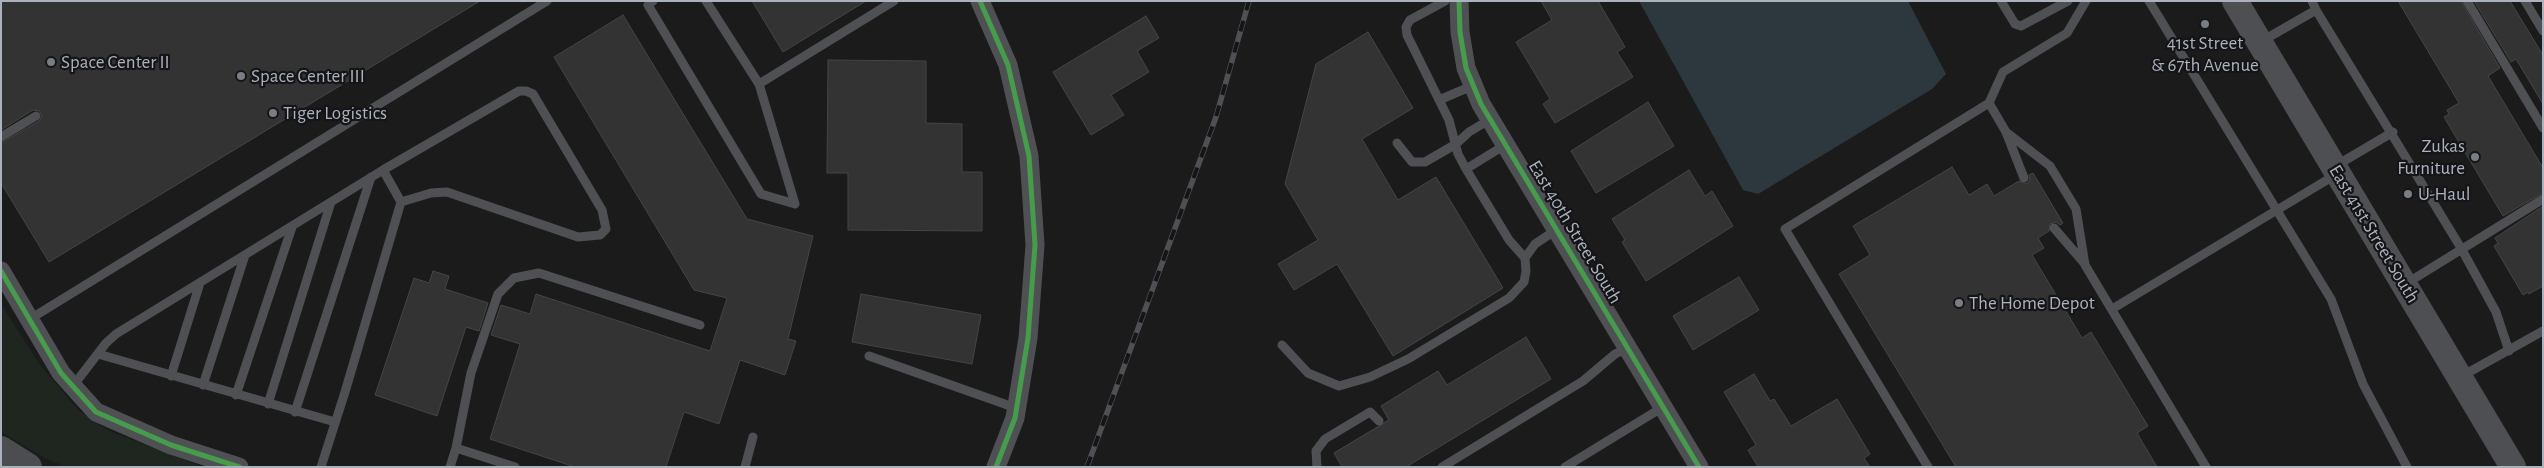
<!DOCTYPE html>
<style>
body{margin:0}
#map{position:relative;width:2544px;height:468px;overflow:hidden;background:#1b1b1b;font-family:"Alegreya Sans",sans-serif}
canvas{display:block}
.frame{position:absolute;inset:0;border:2px solid #abb2bd;pointer-events:none}
</style>
<div id="map">
<canvas width="2544" height="468"></canvas>
<div class="frame"></div>
</div>
<script>
const c = document.querySelector('canvas').getContext('2d');
c.lineJoin = 'round';
function fill(path, color) {
  c.fillStyle = color;
  c.fill(path, 'evenodd');
}
function shape(rows) {
  const path = new Path2D();
  for (const r of rows) {
    path.moveTo(r[0], r[1]);
    for (let i = 2; i < r.length; i += 2) path.lineTo(r[i], r[i + 1]);
  }
  return path;
}
function strokePath(path, color, width, dash) {
  c.strokeStyle = color;
  c.lineWidth = width;
  c.lineCap = dash ? 'butt' : 'round';
  c.setLineDash(dash || []);
  c.stroke(path);
}
function write(font, color, halo, rows, align = 'center') {
  c.font = font + ' "Alegreya Sans",sans-serif';
  c.lineWidth = 4.5;
  c.setLineDash([]);
  c.textBaseline = 'middle';
  c.strokeStyle = halo;
  c.fillStyle = color;
  for (const [text, x, y, turn = 0] of rows) {
    c.save();
    c.translate(x, y);
    c.rotate((+turn || 0) * Math.PI / 180);
    c.textAlign = isNaN(turn) ? turn : align;
    if (halo) c.strokeText(text, 0, 0);
    c.fillText(text, 0, 0);
    c.restore();
  }
}
fill(shape([
 [1,304,38,362,78,410,105,429,202,467,66,467,45,458,1,432]
]), '#1e261f');
fill(shape([
 [1639,1,1908,1,1946,74,1932,89,1758,194,1743,190]
]), '#2c383e');
const building = shape([
 [1,1,480,1,49,262,1,183,1,143,39,121,42,116,39,111,33,110,1,130,1,1],
 [752,1,866,1,783,52,752,1],
 [1541,1,1598,1,1625,47,1617,52,1633,77,1555,123,1543,104,1550,99,1516,42,1552,20,1541,1],
 [2398,1,2461,1,2500,68,2488,76,2543,168,2543,193,2503,216,2444,117,2449,114,2447,110,2459,103,2398,1],
 [2474,1,2510,1,2543,55,2543,104,2516,59,2511,62,2474,1],
 [623,15,747,219,813,236,788,339,796,341,785,375,740,360,719,424,684,412,666,467,575,467,490,439,520,344,491,335,501,305,530,314,536,294,710,351,727,298,694,290,554,57,623,15],
 [1146,16,1159,38,1137,51,1149,72,1111,95,1124,115,1091,135,1053,72,1146,16],
 [1368,32,1413,108,1362,139,1398,200,1436,177,1503,288,1393,356,1337,264,1294,290,1278,264,1318,240,1285,184,1316,64,1368,32],
 [828,60,926,61,926,123,962,124,962,172,982,172,982,231,848,230,848,173,827,173,828,60],
 [1648,102,1674,146,1596,193,1571,151,1648,102],
 [1952,167,1969,195,1987,184,1994,196,2019,181,2027,184,2030,179,2029,175,2033,173,2063,223,2060,225,2056,222,2050,224,2049,231,2038,238,2044,248,2032,255,2082,338,2091,332,2148,426,2137,433,2157,467,1956,467,1839,274,1870,255,1853,226,1952,167],
 [1689,170,1705,196,1712,191,1733,226,1646,281,1622,242,1625,240,1612,219,1689,170],
 [2543,206,2543,286,2529,294,2528,292,2523,295,2494,246,2498,243,2495,238,2543,206],
 [433,271,449,276,445,289,488,303,479,331,466,327,437,416,375,395,414,278,429,283,433,271],
 [1739,277,1759,310,1693,350,1673,316,1739,277],
 [861,294,981,315,972,364,852,342,861,294],
 [1526,337,1551,379,1406,467,1342,467,1334,453,1389,420,1381,406,1438,371,1447,385,1526,337],
 [1754,374,1770,401,1774,399,1791,426,1837,399,1870,454,1864,458,1870,467,1758,467,1748,450,1756,445,1724,392,1754,374]
]);
fill(building, '#333334');
strokePath(building, '#444547', 1);
strokePath(shape([
 [653,1,648,5,761,194,795,204,759,84],
 [706,1,759,84,894,1],
 [1445,1,1410,20,1406,27,1407,35,1449,120,1458,154,1466,169],
 [2001,1,2015,24,2021,26,2068,1],
 [2149,1,2331,299,2363,384,2407,467],
 [2312,1,2316,10],
 [2467,1,2543,128],
 [2525,1,2543,31],
 [2262,41,2316,10,2461,248,2496,312,2509,351],
 [1439,100,1472,86],
 [1989,103,2006,132,2050,166,2076,209,2085,265,2206,467],
 [2006,132,2024,178],
 [1,137,36,116],
 [1397,143,1412,162,1425,162,1456,144,1469,132,1489,120],
 [1505,145,1466,169,1509,240,1525,258],
 [2337,165,2393,132],
 [383,170,519,91,526,91,533,94,602,210,606,229,600,235,578,237,447,192,431,193,401,202],
 [2054,228,2085,264],
 [2407,283,2543,199],
 [2112,309,2337,174],
 [30,319,547,1],
 [1282,345,1308,373,1339,386,1370,377,1408,359,1509,298,1524,282,1526,271,1525,258,1535,244,1556,230],
 [98,354,335,422],
 [869,356,1016,408],
 [171,376,200,283],
 [2462,376,2543,331],
 [203,385,245,255],
 [73,386,106,343,116,334,383,170,401,202,345,392,321,467],
 [236,395,292,227],
 [268,404,331,202],
 [295,412,371,177],
 [456,448,515,467],
 [450,467,456,448,471,373,498,294,514,278,539,273,700,325],
 [745,467,753,437],
 [1317,467,1316,451,1325,439,1370,412,1379,421],
 [1442,467,1583,381,1615,354,1628,348],
 [1565,467,1663,407],
 [1928,467,1785,229,1989,103,2003,72,2067,33,2086,1]
]), '#4f5054', 9);
strokePath(shape([
 [980,1,1008,65,1029,156,1035,245,1028,338,1015,418,996,467],
 [1459,1,1460,32,1466,68,1481,104,1699,467],
 [1,271,61,373,96,412,171,445,239,467]
]), '#4f5054', 19);
strokePath(shape([
 [2235,1,2513,467]
]), '#4e4f52', 26);
strokePath(shape([
 [1,450,28,467]
]), '#4c4d51', 28);
const rail = shape([
 [1087,467,1216,117,1249,1]
]);
strokePath(rail, '#4f5053', 5.5);
strokePath(rail, '#151518', 4, [11]);
strokePath(shape([
 [980,1,1008,65,1029,156,1035,245,1028,338,1015,418,996,467],
 [1459,1,1460,32,1466,68,1481,104,1699,467],
 [1,271,61,373,96,412,171,445,239,467]
]), '#469c4c', 5);
for (const [x, y, r, color] of [
 [2205,24,5,"#797d84"],
 [51,62,5,"#797d84"],
 [241,76,5,"#797d84"],
 [273,113,5,"#797d84"],
 [2475,157,5,"#797d84"],
 [2408,194,5,"#797d84"],
 [1959,303,5,"#797d84"]
]) {
  const dot = new Path2D();
  dot.arc(x, y, r, 0, 2 * Math.PI);
  c.fillStyle = color;
  c.fill(dot);
  strokePath(dot, '#151518', 2);
}
write('19px', '#abb2bd', '#151518', [
 ["41st Street",2205,43,"center"],
 ["& 67th Avenue",2205,65,"center"],
 ["Space Center II",61,62],
 ["Space Center III",251,76],
 ["Tiger Logistics",283,113],
 ["Zukas",2465,146,"right"],
 ["Furniture",2465,168,"right"],
 ["U-Haul",2418,194],
 ["The Home Depot",1969,303]
], 'left');
write('19px', '#abb2bd', '#151518', [
 ["East 40th Street South",1575,232,59],
 ["East 41st Street South",2374,234,59]
]);
</script>
